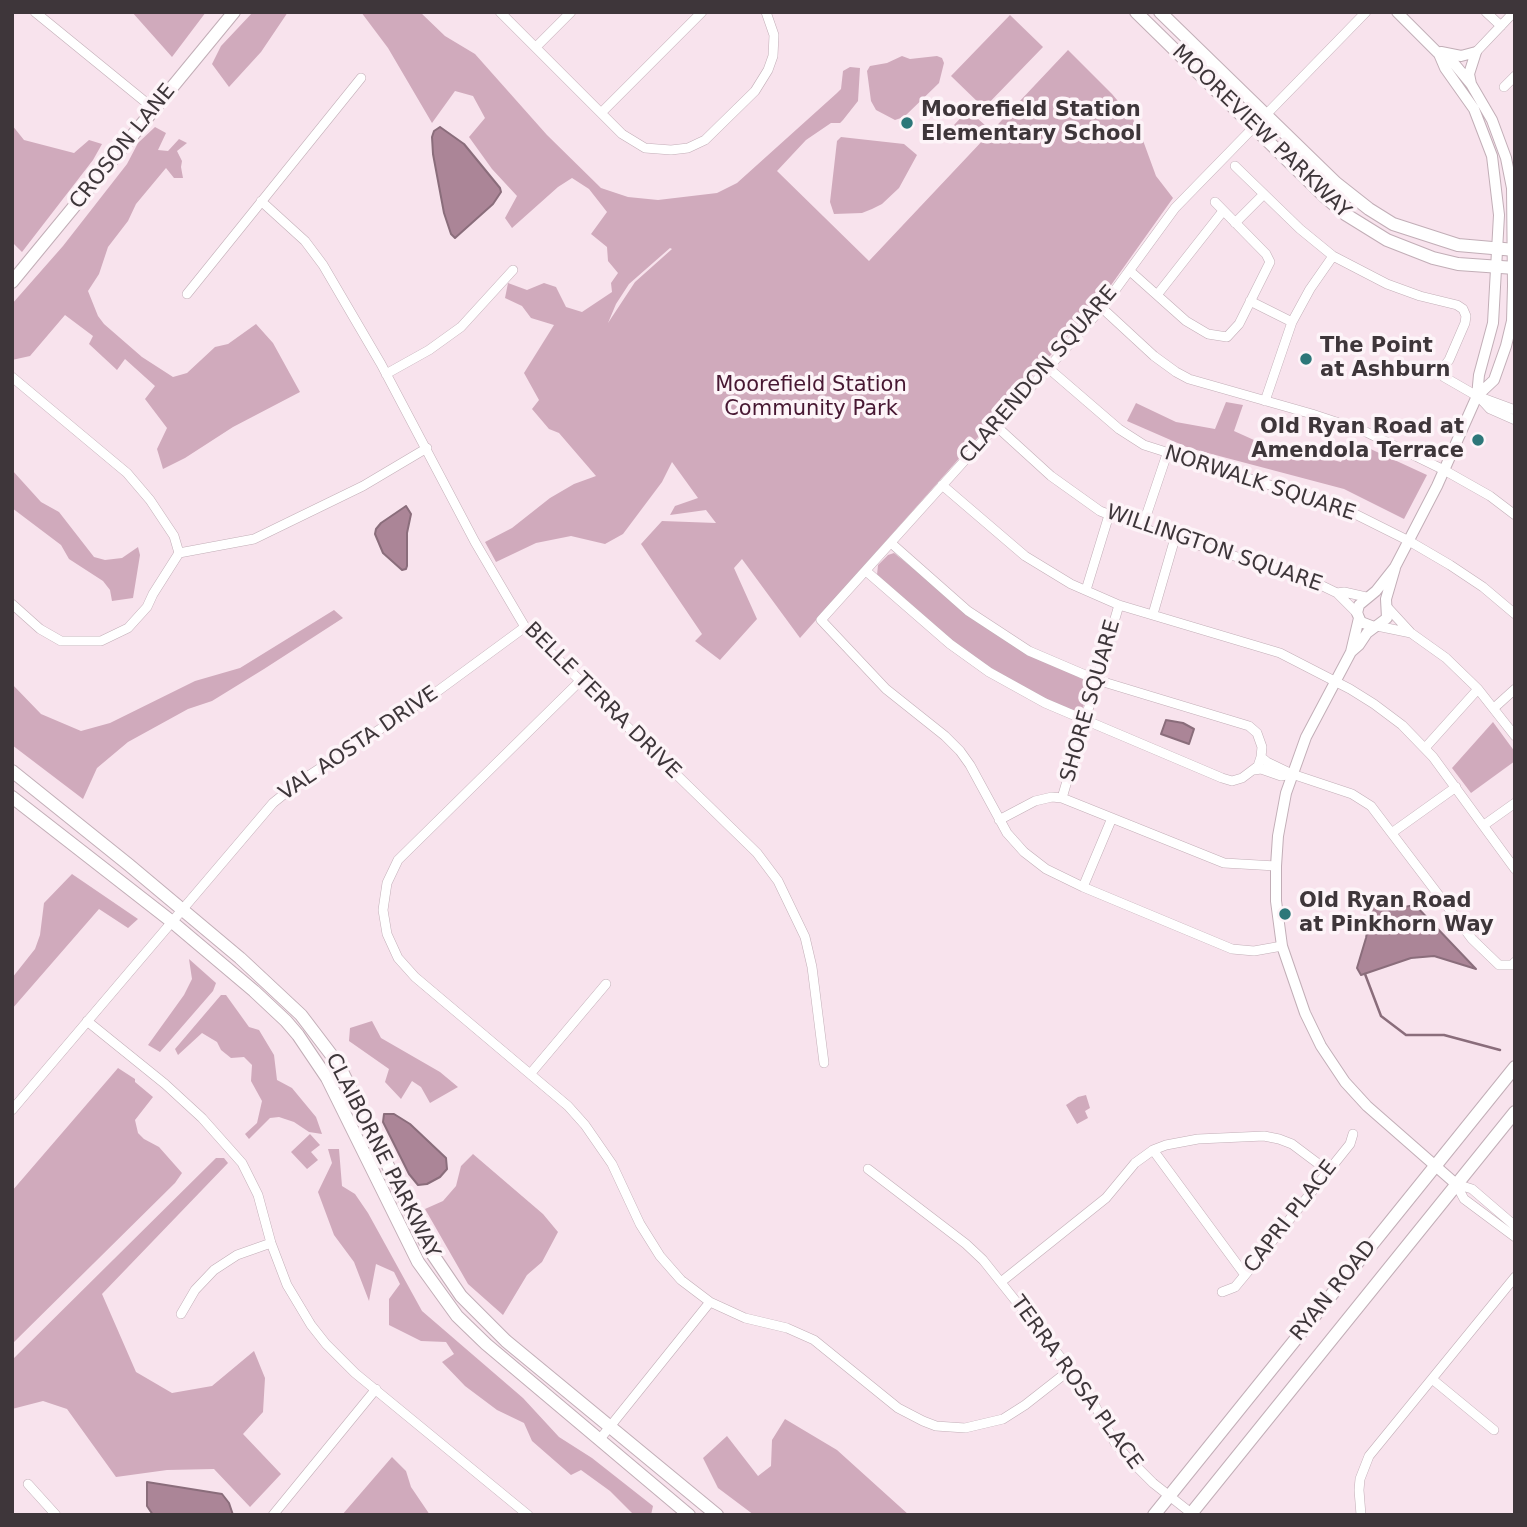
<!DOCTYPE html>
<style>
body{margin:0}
#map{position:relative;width:1527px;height:1527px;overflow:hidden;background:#f8e3ed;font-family:"DejaVu Sans",sans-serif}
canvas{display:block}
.frame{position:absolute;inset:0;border:14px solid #3e363a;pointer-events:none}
</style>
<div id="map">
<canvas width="1527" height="1527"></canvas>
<div class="frame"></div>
</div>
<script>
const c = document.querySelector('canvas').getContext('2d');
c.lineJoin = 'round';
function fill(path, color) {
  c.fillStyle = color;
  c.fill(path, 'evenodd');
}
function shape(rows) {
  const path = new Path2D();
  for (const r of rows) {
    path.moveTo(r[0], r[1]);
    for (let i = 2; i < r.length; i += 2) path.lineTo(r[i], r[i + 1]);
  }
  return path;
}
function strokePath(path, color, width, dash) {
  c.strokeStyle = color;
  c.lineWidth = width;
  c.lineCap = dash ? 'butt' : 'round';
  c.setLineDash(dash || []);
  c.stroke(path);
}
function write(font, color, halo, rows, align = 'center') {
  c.font = font + ' "DejaVu Sans",sans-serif';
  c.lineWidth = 7;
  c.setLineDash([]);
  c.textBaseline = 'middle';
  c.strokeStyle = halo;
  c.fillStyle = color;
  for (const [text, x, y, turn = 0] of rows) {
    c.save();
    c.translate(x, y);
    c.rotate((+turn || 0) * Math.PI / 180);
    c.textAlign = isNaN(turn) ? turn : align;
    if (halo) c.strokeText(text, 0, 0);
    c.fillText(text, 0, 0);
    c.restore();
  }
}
fill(shape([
 [132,12,206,12,172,57],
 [253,12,288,12,261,52,229,87,212,64,221,46],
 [361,12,420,12,445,36,475,54,547,135,601,188,628,197,658,200,717,193,737,183,837,93,841,89,843,71,850,67,860,68,858,101,843,120,840,123,831,123,806,140,777,171,869,261,1068,50,1112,94,1133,119,1141,135,1156,176,1173,198,1104,295,800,638,742,559,734,568,757,619,720,660,695,641,702,634,641,544,662,521,716,523,706,510,670,515,675,506,698,498,672,462,662,482,623,534,605,544,571,536,536,543,496,562,485,542,512,528,550,498,574,484,596,476,559,433,549,429,532,409,539,400,524,373,554,325,531,318,522,306,505,298,508,283,527,290,544,283,556,287,566,307,582,312,612,292,611,283,618,273,608,261,607,247,591,234,607,212,589,189,572,178,558,187,512,228,505,218,517,196,492,169,469,137,485,118,473,96,455,91,432,123,388,48],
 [670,248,672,249,635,282,608,323,616,304,629,284],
 [1010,15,1043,47,984,108,951,76],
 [902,56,910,59,937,56,942,58,944,63,939,83,904,117,895,120,876,110,871,101,867,71,870,66,887,63],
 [968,110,986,126,971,142,954,125],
 [12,125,24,140,74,153,89,140,102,144,93,160,22,252,12,242],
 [155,127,166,133,158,150,168,151,179,139,187,143,177,151,182,161,181,167,183,178,174,178,166,168,136,204,128,221,108,247,99,274,88,291,98,316,104,324,142,357,173,377,187,373,215,347,228,344,256,324,273,343,300,392,233,427,185,458,163,469,157,449,167,428,145,399,155,386,125,359,117,370,89,344,93,336,65,315,30,356,12,360,12,304,63,246,127,164,138,143],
 [841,137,904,144,917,155,899,188,882,204,872,209,862,213,834,214,830,202,837,141],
 [1226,402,1243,405,1234,431,1254,440,1341,462,1351,440,1427,475,1404,519,1344,489,1189,448,1127,421,1136,403,1176,422,1215,429],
 [12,470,41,502,59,512,94,557,105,560,122,558,138,547,140,555,133,598,112,601,110,590,103,581,69,559,61,545,12,508],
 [894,553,987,628,1006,641,1089,682,1089,691,1082,710,1073,712,1022,688,963,650,877,575,878,565,888,555],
 [334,610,343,618,264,669,212,701,188,709,128,742,97,768,83,799,12,745,12,684,41,714,81,731,110,723,195,681,240,668],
 [1493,722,1515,752,1515,761,1471,793,1452,768],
 [72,874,138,919,128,928,99,909,12,1009,12,978,35,949,40,935,44,903],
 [189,959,216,983,213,991,160,1052,148,1045,184,995,192,979],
 [221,995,226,995,249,1027,259,1030,274,1055,277,1080,292,1088,316,1117,322,1134,309,1132,294,1122,279,1117,270,1118,249,1139,245,1134,257,1123,262,1101,251,1081,252,1065,244,1057,231,1058,221,1050,217,1042,202,1033,178,1055,175,1049],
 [372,1021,381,1038,440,1072,458,1087,430,1103,421,1087,412,1081,401,1099,385,1082,389,1069,349,1041,350,1028],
 [118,1068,135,1079,135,1082,153,1097,135,1120,138,1133,144,1139,159,1147,182,1173,175,1183,12,1344,12,1191],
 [1086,1095,1090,1108,1085,1111,1088,1118,1077,1124,1066,1105,1078,1097],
 [310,1134,320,1145,311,1152,318,1160,307,1169,291,1152],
 [328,1149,339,1149,342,1186,355,1194,368,1213,422,1311,523,1398,559,1437,592,1458,653,1506,651,1515,634,1515,610,1491,581,1470,571,1475,532,1441,524,1423,497,1410,465,1386,442,1362,454,1354,446,1342,421,1341,389,1325,389,1299,400,1284,394,1272,376,1264,369,1301,354,1262,334,1235,318,1192,332,1163],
 [473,1154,543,1214,558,1232,542,1262,527,1275,503,1315,468,1284,425,1209,443,1201,456,1186,461,1166],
 [216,1158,224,1158,228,1163,102,1294,136,1372,172,1393,212,1386,254,1351,265,1378,263,1412,243,1434,281,1474,250,1507,214,1469,167,1470,116,1477,67,1409,43,1401,12,1409,12,1360],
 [785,1419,837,1450,909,1515,754,1515,718,1488,703,1458,727,1436,758,1476,771,1466,772,1440],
 [392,1457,406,1471,411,1487,430,1515,342,1515]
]), '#d0aabc');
const water = shape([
 [440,127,464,144,500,188,501,192,493,204,455,238,451,234,444,213,433,154,432,137,434,131,440,127],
 [406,506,411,514,407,533,407,566,406,569,402,570,383,553,375,534,376,529,381,523,406,506],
 [1166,720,1183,723,1194,729,1189,744,1161,734,1166,720],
 [1374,894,1392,906,1399,908,1415,905,1476,969,1434,956,1411,958,1361,975,1357,968,1366,938,1374,894],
 [384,1114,394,1114,410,1124,446,1158,447,1169,440,1177,427,1184,418,1185,409,1174,383,1122,384,1114],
 [147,1482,222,1494,229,1503,233,1515,153,1515,147,1506,147,1482]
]);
fill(water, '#ab8597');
strokePath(water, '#8a6d7b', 2);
strokePath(shape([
 [1365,974,1381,1016,1406,1035,1444,1035,1500,1050]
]), '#8a6d7b', 2.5);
const minor = shape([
 [35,12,154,109],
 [500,12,622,134,645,148,671,150,688,148,705,140,755,91,768,70,773,56,774,35,766,12],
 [1486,12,1501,26],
 [536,47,571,12],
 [1476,52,1514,12],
 [1504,87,1515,76],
 [601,113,702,12],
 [1235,166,1300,229,1333,256,1387,284,1420,296,1457,305,1463,309,1466,316,1465,323,1449,360,1441,370,1444,377,1477,396,1515,410],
 [261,201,305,241,323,265,381,364,475,542,525,627,757,853,778,881,805,937,812,967,824,1063],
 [1235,223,1264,194],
 [1130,271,1186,321,1208,334,1227,337,1239,324,1270,262,1266,254,1215,202],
 [187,294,361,78],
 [1157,295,1223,211],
 [1250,301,1292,322],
 [1102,308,1154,356,1176,372,1189,379,1312,414,1366,432,1444,470,1490,496,1515,515],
 [1047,367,1119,429,1144,445,1345,509,1409,541,1450,565,1483,587,1515,614],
 [386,374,429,350,461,327,513,270],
 [12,377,127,473,150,500,174,536,179,553],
 [1479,397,1490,409,1515,420],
 [1265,401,1292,322,1310,289,1333,256],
 [995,425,1051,476,1100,511,1151,531,1304,577,1337,593,1358,614],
 [942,485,1025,556,1071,584,1119,605,1280,653,1350,689,1374,704,1402,725,1433,757,1515,869],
 [1142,528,1167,454],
 [866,571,950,644,989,672,1045,703,1222,778,1232,781,1242,778,1258,766,1261,757,1262,747,1257,733,1249,726,1097,680,1029,651,968,611,891,543],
 [1086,590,1109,515],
 [1337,593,1344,592,1366,597],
 [12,604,40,629,61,641,101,641,128,628,147,607,153,594,179,553,254,539,363,486,427,448],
 [1388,608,1411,633,1446,658,1478,689,1515,736],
 [1153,614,1175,538],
 [1377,626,1411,633],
 [580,681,398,860,387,883,383,910,387,934,398,958,415,977,568,1106,585,1125,612,1164,640,1224,660,1256,681,1280,710,1302,745,1318,787,1328,814,1340,898,1408,923,1421,936,1426,965,1428,1003,1419,1025,1405,1071,1369],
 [1494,708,1515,689],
 [1425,748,1478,689],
 [1261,757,1267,762,1292,774,1352,794,1371,806,1472,939,1499,965,1512,965,1515,962],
 [1254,770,1261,769,1281,776,1292,774],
 [1062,798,1119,605],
 [999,820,1035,801,1052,797,1062,798,1224,863,1276,866],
 [1484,825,1515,803],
 [1393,832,1456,787],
 [1083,887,1112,818],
 [1282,946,1254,951,1232,949,1083,887,1046,869,1024,852,1007,833,970,765,960,751,945,736,886,689,821,620,1102,308,1175,208,1366,12],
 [87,1021,165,1084,202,1118,242,1163,258,1195,271,1243,287,1285,311,1325,326,1344,355,1373,528,1515],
 [531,1073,606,984],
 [12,1110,273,803,299,782,431,696,525,627],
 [1153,1150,1245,1275],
 [868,1169,966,1244,983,1260,1086,1389,1115,1443,1125,1455,1153,1483,1191,1513],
 [1456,1184,1464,1199,1515,1237],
 [1456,1184,1472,1189,1515,1226],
 [1001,1282,1106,1198,1135,1163,1153,1150,1166,1145,1198,1139,1264,1136,1279,1139,1292,1144,1328,1171],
 [1222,1292,1235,1287,1245,1275,1350,1144,1353,1134],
 [181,1314,195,1290,214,1270,237,1255,271,1243],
 [1432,1379,1494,1430],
 [600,1439,710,1302],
 [28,1484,56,1515],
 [273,1515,376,1389],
 [1361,1515,1359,1490,1360,1479,1369,1456,1515,1277]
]);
const tertiary = shape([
 [1397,12,1439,54,1452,61,1471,84,1492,120,1506,158,1512,188,1513,286,1512,321,1506,346,1494,380,1477,396],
 [1441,52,1461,56,1476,52],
 [1471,84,1469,74,1476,52],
 [1359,618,1351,652,1306,737,1286,793,1278,836,1276,866,1276,901,1282,946,1305,1013,1321,1046,1345,1082,1367,1106,1456,1184],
 [1374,627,1361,622,1357,613,1359,605,1376,591,1395,567,1437,486,1477,396,1479,375,1493,323,1499,215,1492,156,1474,109,1445,68,1439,54],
 [1351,652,1359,645,1367,633,1387,618,1386,599,1395,568]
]);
const secondary = shape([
 [1136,12,1325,197,1345,214,1387,240,1433,258,1458,264,1515,268],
 [1160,12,1336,183,1369,209,1393,224,1458,245,1515,250],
 [12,282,234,12],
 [12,771,129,865,240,958,301,1015,339,1065,427,1246,461,1296,506,1341,717,1515],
 [12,797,171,921,254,991,286,1021,298,1035,327,1078,418,1262,457,1316,486,1344,689,1515],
 [1154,1515,1515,1067],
 [1190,1515,1515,1112]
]);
strokePath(minor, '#c2aeb7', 10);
strokePath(tertiary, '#c2aeb7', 12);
strokePath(secondary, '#c2aeb7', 14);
strokePath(minor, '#fff', 9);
strokePath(tertiary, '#fff', 10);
strokePath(secondary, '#fff', 12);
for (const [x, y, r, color] of [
 [907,123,7,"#2d7779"],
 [1306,359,7,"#2d7779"],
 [1478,440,7,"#2d7779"],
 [1285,914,7,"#2d7779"]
]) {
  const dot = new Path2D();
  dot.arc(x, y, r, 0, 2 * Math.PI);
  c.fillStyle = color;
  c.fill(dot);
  strokePath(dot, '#fdf4f8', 2.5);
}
write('bold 21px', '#3e363a', '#fdf4f8', [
 ["Moorefield Station",921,111],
 ["Elementary School",921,135],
 ["The Point",1320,347],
 ["at Ashburn",1320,371],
 ["Old Ryan Road at",1464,428,"right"],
 ["Amendola Terrace",1464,452,"right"],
 ["Old Ryan Road",1299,902],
 ["at Pinkhorn Way",1299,926]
], 'left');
write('21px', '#3e363a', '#fdf4f8', [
 ["MOOREVIEW PARKWAY",1261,132,44],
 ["CROSON LANE",123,147,-51],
 ["CLARENDON SQUARE",1039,375,-49],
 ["NORWALK SQUARE",1260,484,18],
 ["WILLINGTON SQUARE",1214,549,19],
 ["BELLE TERRA DRIVE",602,701,45],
 ["SHORE SQUARE",1091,701,-74],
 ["VAL AOSTA DRIVE",359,744,-34],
 ["CLAIBORNE PARKWAY",382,1156,63],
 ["CAPRI PLACE",1291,1217,-52],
 ["RYAN ROAD",1334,1291,-51],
 ["TERRA ROSA PLACE",1076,1383,54]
]);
write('21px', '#471732', '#fdf4f8', [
 ["Moorefield Station",811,386],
 ["Community Park",811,410]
]);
</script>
